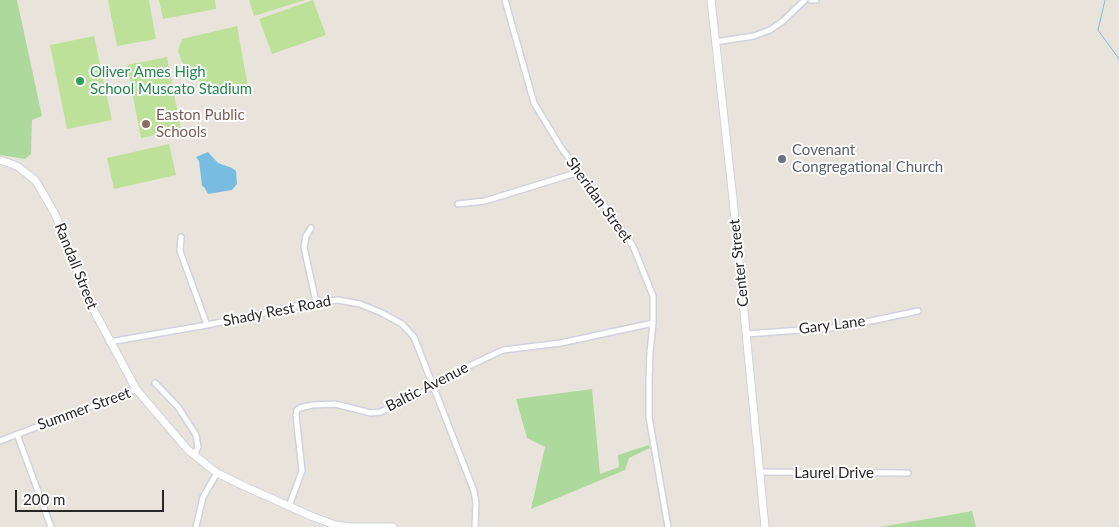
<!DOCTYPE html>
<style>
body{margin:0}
#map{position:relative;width:1119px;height:527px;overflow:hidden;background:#e9e4db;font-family:Lato,sans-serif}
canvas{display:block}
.scale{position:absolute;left:15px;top:490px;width:149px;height:22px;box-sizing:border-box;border:2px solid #282828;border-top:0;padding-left:6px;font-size:15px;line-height:18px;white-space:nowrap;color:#282828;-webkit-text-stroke:4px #fff;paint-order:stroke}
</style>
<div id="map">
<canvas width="1119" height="527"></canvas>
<div class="scale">200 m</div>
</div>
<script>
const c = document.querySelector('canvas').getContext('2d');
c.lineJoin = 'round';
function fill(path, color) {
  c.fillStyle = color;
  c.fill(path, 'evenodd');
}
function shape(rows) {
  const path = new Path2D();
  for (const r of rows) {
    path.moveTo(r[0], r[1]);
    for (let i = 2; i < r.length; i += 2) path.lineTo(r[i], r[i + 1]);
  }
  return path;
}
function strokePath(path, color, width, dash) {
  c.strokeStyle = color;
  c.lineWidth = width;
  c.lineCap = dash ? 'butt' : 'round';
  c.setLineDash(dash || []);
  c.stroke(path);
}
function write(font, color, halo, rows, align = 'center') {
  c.font = font + ' Lato,sans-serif';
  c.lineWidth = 4;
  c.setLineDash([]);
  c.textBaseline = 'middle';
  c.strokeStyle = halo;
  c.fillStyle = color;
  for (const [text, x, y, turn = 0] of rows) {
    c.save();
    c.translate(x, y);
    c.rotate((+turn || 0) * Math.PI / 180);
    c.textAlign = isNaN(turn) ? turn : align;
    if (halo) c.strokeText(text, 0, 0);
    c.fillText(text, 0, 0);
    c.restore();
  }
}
fill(shape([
 [0,0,17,0,42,116,32,120,31,154,25,159,0,155],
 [592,389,600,474,619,467,618,455,649,445,650,448,629,458,625,470,531,509,545,447,527,438,516,399],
 [972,511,976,527,880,527,939,517]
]), '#adda9c');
fill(shape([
 [108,0,149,0,156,39,117,46],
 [159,0,215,0,216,9,163,19],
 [249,0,305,0,254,16],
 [313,0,326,35,272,54,259,19],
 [237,26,248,87,231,90,211,88,198,80,182,62,178,51,182,39],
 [94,36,112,120,67,129,50,45],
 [167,57,181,130,141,138,127,65],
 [169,144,176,175,114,189,107,158]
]), '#bde199');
fill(shape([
 [208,152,218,163,232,168,236,171,237,184,232,190,208,194,204,187,202,186,199,161,196,157]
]), '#78bde1');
strokePath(shape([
 [1105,0,1098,30,1119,59]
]), '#78bde1', 1);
const street = shape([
 [505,0,534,103,562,149,611,214,633,246,653,296,653,323,650,352,649,381,649,417,668,527],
 [811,0,816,0],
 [715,42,754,36,770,30,783,21,805,0],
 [458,204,485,201,579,172],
 [311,228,306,236,304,247,316,302],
 [181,237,180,251,207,325],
 [746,334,843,327,918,311],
 [109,342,207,325,316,302,338,300,360,304,382,313,402,324,414,337,474,491,476,504,475,527],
 [155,383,178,407,196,435,198,447,194,455],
 [17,434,51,527],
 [0,441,136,389],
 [759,472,908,473],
 [289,506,302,471,296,415,297,410,300,408,312,405,335,404,371,413,380,412,414,397,469,366,503,350,561,343,653,323],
 [196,527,203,497,217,473]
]);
const secondary = shape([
 [711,0,733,199,765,527],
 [0,160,17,166,35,180,40,188,55,214,92,307,136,389,188,450,217,473,246,487,311,516,335,525,351,527,393,527]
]);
strokePath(street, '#d0d2df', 8);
strokePath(secondary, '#d0d2df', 9);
strokePath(street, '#fff', 5);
strokePath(secondary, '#fff', 7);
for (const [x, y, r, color] of [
 [80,81,5,"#2e9e5b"],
 [146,124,5,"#8d6e63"],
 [782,159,5,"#6b7280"]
]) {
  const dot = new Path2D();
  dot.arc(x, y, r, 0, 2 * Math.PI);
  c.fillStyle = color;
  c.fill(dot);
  strokePath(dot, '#fff', 2);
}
write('15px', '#27864d', '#fff', [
 ["Oliver Ames High",90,72],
 ["School Muscato Stadium",90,89]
], 'left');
write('15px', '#785e54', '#fff', [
 ["Easton Public",156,115],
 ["Schools",156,132]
], 'left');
write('15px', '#5b616d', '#fff', [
 ["Covenant",792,150],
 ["Congregational Church",792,167]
], 'left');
write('15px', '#282828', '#fff', [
 ["Sheridan Street",599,200,54],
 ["Center Street",739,263,-96],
 ["Randall Street",76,266,68],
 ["Shady Rest Road",277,311,-11],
 ["Gary Lane",832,325,-7],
 ["Baltic Avenue",427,387,-27],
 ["Summer Street",84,409,-20],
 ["Laurel Drive",834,473]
]);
</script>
